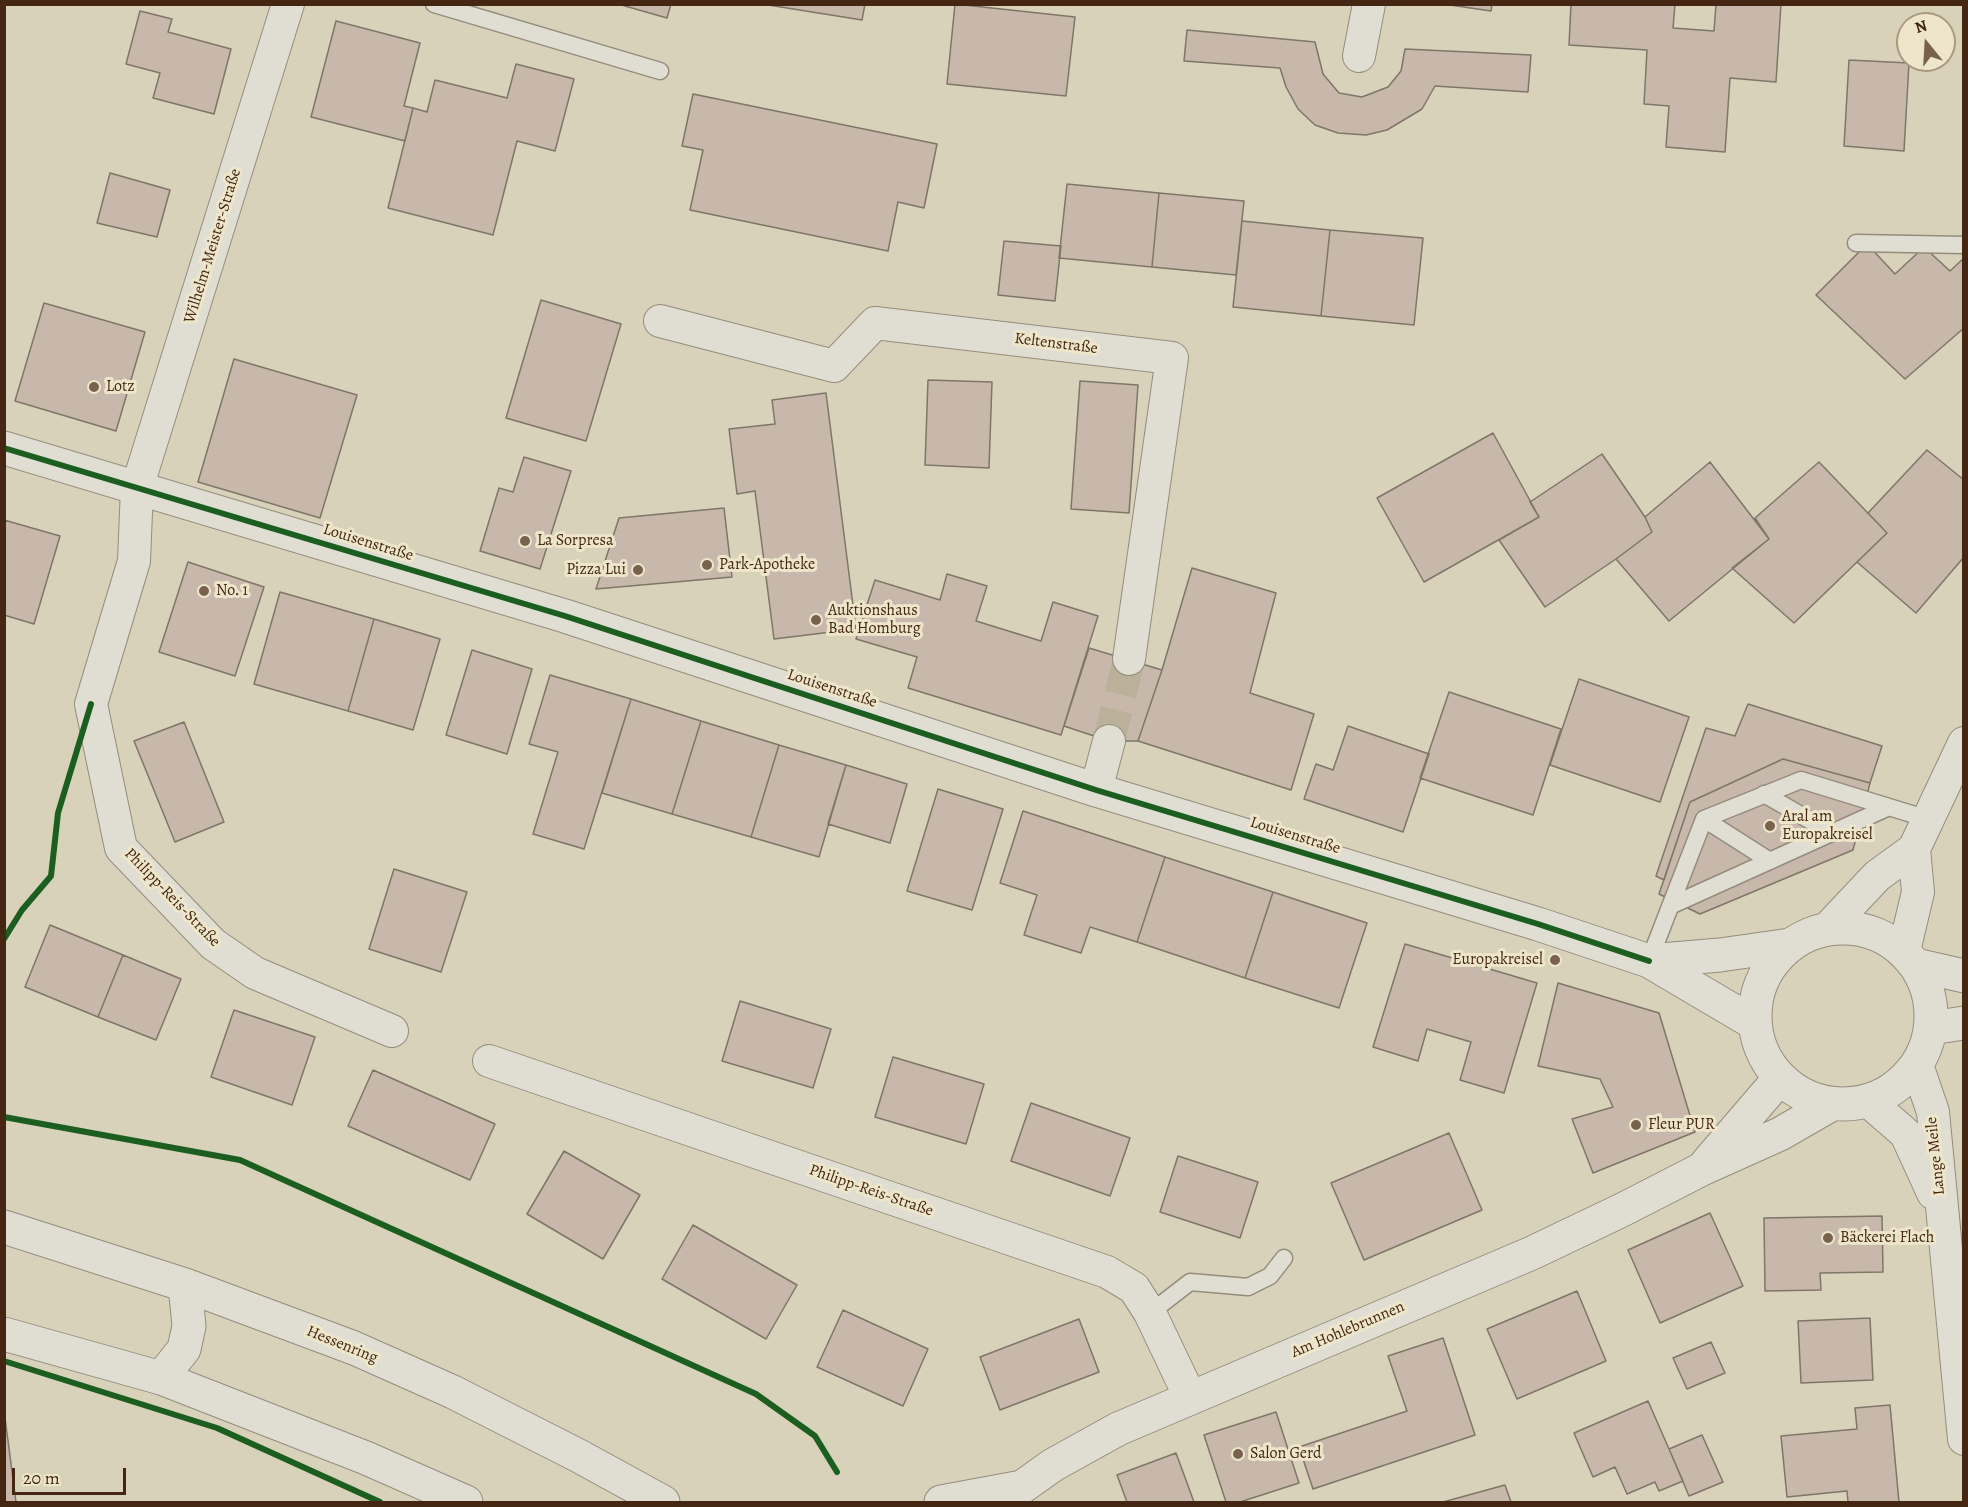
<!DOCTYPE html>
<meta charset="utf-8">
<style>
body{margin:0}
#map{position:relative;width:1968px;height:1507px;overflow:hidden;background:#d8d2bb;font-family:Alegreya,serif}
canvas{display:block}
.frame{position:absolute;inset:0;border:6px solid #452613;pointer-events:none}
.north{position:absolute;left:1896px;top:12px;width:60px;height:60px;box-sizing:border-box;background:#ede6cb;border:2px solid #aa9981;border-radius:50%;rotate:342deg;font-size:16px;font-weight:700;line-height:24px;text-align:center;color:#452613}
.north::after{content:'';display:block;margin:auto;width:21px;height:27px;background:#78624e;clip-path:polygon(50% 0,100% 100%,50% 72%,0 100%)}
.scale{position:absolute;left:12px;top:1468px;width:114px;height:27px;box-sizing:border-box;border:3px solid #452613;border-top:0;padding-left:8px;font-size:18px;line-height:21px;white-space:nowrap;color:#452613;-webkit-text-stroke:4px #ede6cb;paint-order:stroke}
</style>
<div id="map">
<canvas width="1968" height="1507"></canvas>
<div class="frame"></div>
<div class="north">N</div>
<div class="scale">20 m</div>
</div>
<script>
const c = document.querySelector('canvas').getContext('2d');
c.lineJoin = 'round';
function fill(path, color) {
  c.fillStyle = color;
  c.fill(path, 'evenodd');
}
function shape(rows) {
  const path = new Path2D();
  for (const r of rows) {
    if (r.length === 3) {
      path.moveTo(r[0] + r[2], r[1]);
      path.arc(r[0], r[1], r[2], 0, 2 * Math.PI);
      continue;
    }
    path.moveTo(r[0], r[1]);
    for (let i = 2; i < r.length; i += 2) path.lineTo(r[i], r[i + 1]);
  }
  return path;
}
function strokePath(path, color, width, dash) {
  c.strokeStyle = color;
  c.lineWidth = width;
  c.lineCap = dash ? 'butt' : 'round';
  c.setLineDash(dash || []);
  c.stroke(path);
}
function write(font, color, halo, rows, align = 'center') {
  c.font = font + ' Alegreya,serif';
  c.lineWidth = 6;
  c.setLineDash([]);
  c.textBaseline = 'middle';
  c.strokeStyle = halo;
  c.fillStyle = color;
  for (const [text, x, y, turn = 0] of rows) {
    c.save();
    c.translate(x, y);
    c.rotate((+turn || 0) * Math.PI / 180);
    c.textAlign = isNaN(turn) ? turn : align;
    if (halo) c.strokeText(text, 0, 0);
    c.fillText(text, 0, 0);
    c.restore();
  }
}
const building = shape([
 [618,4,671,4,667,18,618,4],
 [762,4,865,4,862,20,762,4],
 [955,4,1075,17,1066,96,947,84,955,4],
 [1443,4,1492,4,1491,11,1443,4],
 [1571,4,1675,4,1673,28,1714,31,1716,4,1781,4,1776,82,1730,78,1725,152,1666,147,1669,106,1644,104,1647,50,1569,45,1571,4],
 [140,11,172,19,168,32,231,49,214,114,153,98,160,73,126,64,140,11],
 [336,21,420,43,404,106,413,108,405,141,311,117,336,21],
 [1187,30,1315,42,1323,74,1339,93,1362,97,1388,87,1401,71,1405,49,1531,55,1528,92,1435,86,1422,109,1387,130,1366,135,1338,133,1315,125,1298,109,1286,87,1280,68,1184,61,1187,30],
 [1849,60,1909,63,1904,151,1844,146,1849,60],
 [516,64,574,79,555,151,517,141,493,235,388,208,413,108,427,112,435,80,507,98,516,64],
 [693,94,937,144,924,208,898,202,888,251,690,210,703,150,682,146,693,94],
 [110,173,170,190,157,237,97,223,110,173],
 [1067,184,1159,193,1152,267,1059,258,1067,184],
 [1159,193,1244,201,1236,275,1152,267,1159,193],
 [1242,221,1330,230,1321,316,1233,307,1242,221],
 [1330,230,1423,238,1414,325,1321,316,1330,230],
 [1004,241,1061,246,1055,301,998,295,1004,241],
 [1867,244,1895,274,1924,247,1950,271,1964,258,1964,328,1905,379,1816,295,1867,244],
 [541,300,621,324,586,441,506,418,541,300],
 [44,303,145,332,116,431,15,401,44,303],
 [234,359,357,395,320,518,198,482,234,359],
 [928,380,992,382,989,468,925,465,928,380],
 [1080,381,1138,385,1129,513,1071,509,1080,381],
 [826,393,856,629,774,639,755,491,737,494,729,429,775,424,772,400,826,393],
 [1493,433,1539,517,1424,582,1377,498,1493,433],
 [1927,450,1964,480,1964,557,1916,613,1857,562,1887,533,1868,513,1927,450],
 [1602,454,1645,517,1652,532,1616,559,1545,607,1499,540,1539,517,1530,502,1602,454],
 [524,457,571,471,540,569,480,551,499,488,513,492,524,457],
 [1710,462,1769,539,1669,621,1616,559,1652,532,1645,517,1710,462],
 [1819,462,1887,533,1794,623,1732,568,1769,539,1755,518,1819,462],
 [724,508,732,577,596,589,619,518,724,508],
 [4,520,60,536,34,624,4,615,4,520],
 [188,562,264,587,235,676,159,652,188,562],
 [1192,568,1276,593,1250,693,1314,714,1291,790,1138,741,1162,670,1192,568],
 [947,574,987,586,976,621,1041,641,1053,602,1098,616,1061,735,908,688,917,657,856,639,875,580,940,600,947,574],
 [280,592,374,619,348,711,254,684,280,592],
 [374,619,440,639,413,730,348,711,374,619],
 [1089,648,1162,670,1138,741,1109,741,1064,726,1089,648],
 [472,650,532,669,507,754,446,735,472,650],
 [550,675,631,699,584,849,533,834,558,752,529,744,550,675],
 [1579,679,1689,717,1660,802,1550,765,1579,679],
 [1449,692,1561,729,1533,815,1420,778,1449,692],
 [631,699,701,721,672,814,602,793,631,699],
 [1748,704,1882,746,1870,783,1783,759,1690,802,1664,880,1656,876,1706,728,1735,736,1748,704],
 [701,721,779,745,751,837,672,814,701,721],
 [184,722,224,822,175,842,134,741,184,722],
 [1348,726,1429,754,1403,832,1304,799,1316,764,1333,770,1348,726],
 [779,745,846,765,819,857,751,837,779,745],
 [1783,759,1870,783,1853,850,1700,914,1659,894,1690,802,1783,759],
 [846,765,907,784,890,843,828,824,846,765],
 [938,789,1003,809,972,910,907,891,938,789],
 [1023,811,1165,857,1137,942,1090,927,1081,953,1024,935,1037,895,1000,883,1023,811],
 [1165,857,1273,892,1245,978,1137,942,1165,857],
 [394,869,467,892,441,972,369,949,394,869],
 [1273,892,1367,923,1339,1008,1245,978,1273,892],
 [50,925,123,955,98,1017,25,987,50,925],
 [1405,944,1537,983,1504,1093,1460,1080,1471,1042,1427,1029,1418,1061,1373,1047,1405,944],
 [123,955,181,979,156,1040,98,1017,123,955],
 [1558,983,1659,1013,1695,1132,1593,1173,1572,1119,1613,1107,1600,1079,1538,1066,1558,983],
 [740,1001,831,1029,813,1088,722,1061,740,1001],
 [234,1010,315,1037,292,1105,211,1077,234,1010],
 [893,1057,984,1084,966,1144,875,1117,893,1057],
 [373,1070,495,1124,470,1180,348,1126,373,1070],
 [1031,1103,1130,1138,1110,1196,1011,1161,1031,1103],
 [1449,1133,1482,1210,1364,1260,1331,1183,1449,1133],
 [564,1151,640,1195,603,1259,527,1214,564,1151],
 [1178,1156,1258,1182,1240,1238,1160,1212,1178,1156],
 [1710,1213,1743,1286,1660,1323,1628,1250,1710,1213],
 [1882,1216,1883,1272,1820,1273,1821,1290,1765,1291,1764,1218,1882,1216],
 [693,1225,797,1285,766,1339,662,1279,693,1225],
 [1577,1291,1606,1361,1517,1399,1487,1329,1577,1291],
 [843,1310,928,1349,903,1406,817,1367,843,1310],
 [1870,1318,1873,1380,1801,1383,1798,1321,1870,1318],
 [1079,1319,1099,1372,1000,1410,980,1357,1079,1319],
 [1443,1338,1475,1435,1313,1489,1299,1447,1407,1411,1388,1356,1443,1338],
 [1711,1342,1725,1373,1687,1389,1673,1358,1711,1342],
 [1648,1401,1683,1481,1659,1491,1655,1482,1627,1494,1615,1467,1593,1477,1574,1433,1648,1401],
 [1890,1405,1899,1502,1848,1502,1847,1491,1787,1497,1781,1436,1857,1429,1855,1408,1890,1405],
 [4,1410,16,1502,4,1502,4,1410],
 [1276,1412,1299,1483,1240,1502,1226,1502,1204,1435,1276,1412],
 [1702,1435,1723,1482,1689,1496,1669,1449,1702,1435],
 [1176,1453,1194,1502,1127,1502,1117,1475,1176,1453],
 [1505,1485,1511,1502,1443,1502,1505,1485]
]);
fill(building, '#c8b7ab');
strokePath(building, '#7e7667', 1.5);
strokePath(shape([
 [1109,741,1129,659]
]), '#bbb099', 32, [32, 16]);
const service = shape([
 [434,4,660,71],
 [1856,243,1964,245],
 [1764,794,1832,833],
 [1704,819,1770,861],
 [1670,906,1889,807],
 [1649,961,1704,819,1801,780,1928,819],
 [1150,1313,1190,1282,1248,1287,1270,1276,1284,1258]
]);
const minor = shape([
 [288,4,137,488,134,561,91,704,121,848,213,944,255,973,392,1031],
 [1359,56,1369,4],
 [660,321,834,366,875,323,1172,358,1129,659],
 [1096,790,1109,741],
 [1828,928,1877,876,1914,849,1964,743],
 [1904,951,1918,892,1914,849],
 [489,1061,1107,1272,1134,1288,1150,1313,1190,1397],
 [1917,1065,1933,1112,1964,1439],
 [1868,1101,1906,1134,1933,1193]
]);
const tertiary = shape([
 [4,448,565,616,1096,790,1538,924,1649,961,1754,1023],
 [1843,1016,88],
 [1649,961,1720,955,1790,945],
 [1916,965,1964,976],
 [1931,1028,1964,1023],
 [1707,1163,1780,1078],
 [4,1227,185,1285,354,1348,453,1392,579,1456,663,1502],
 [4,1334,161,1378,366,1458,466,1502],
 [161,1378,184,1349,189,1326,185,1285],
 [941,1502,1022,1487],
 [1001,1502,1053,1465,1118,1429,1532,1253,1622,1210,1702,1169,1780,1134,1832,1104]
]);
strokePath(service, '#948c7d', 19);
strokePath(minor, '#948c7d', 34);
strokePath(tertiary, '#948c7d', 35);
strokePath(service, '#e0ded2', 16);
strokePath(minor, '#e0ded2', 32);
strokePath(tertiary, '#e0ded2', 33);
strokePath(shape([
 [4,448,565,616,1096,790,1538,924,1649,961],
 [4,939,22,910,51,876,58,813,91,704],
 [4,1117,240,1160,756,1394,815,1436,837,1472],
 [4,1361,217,1428,380,1502]
]), '#1b5e20', 6);
for (const [x, y, r, color] of [
 [94,387,6,"#78624e"],
 [525,541,6,"#78624e"],
 [707,565,6,"#78624e"],
 [638,570,6,"#78624e"],
 [204,591,6,"#78624e"],
 [816,620,6,"#78624e"],
 [1770,826,6,"#78624e"],
 [1555,960,6,"#78624e"],
 [1636,1125,6,"#78624e"],
 [1828,1238,6,"#78624e"],
 [1238,1454,6,"#78624e"]
]) {
  const dot = new Path2D();
  dot.arc(x, y, r, 0, 2 * Math.PI);
  c.fillStyle = color;
  c.fill(dot);
  strokePath(dot, '#ede6cb', 2);
}
write('16px', '#452613', '#ede6cb', [
 ["Wilhelm-Meister-Straße",213,246,-73],
 ["Keltenstraße",1056,344,7],
 ["Louisenstraße",368,543,17],
 ["Louisenstraße",832,689,18],
 ["Louisenstraße",1295,836,17],
 ["Philipp-Reis-Straße",172,898,46],
 ["Lange Meile",1936,1156,-96],
 ["Philipp-Reis-Straße",871,1191,19],
 ["Am Hohlebrunnen",1348,1330,-23],
 ["Hessenring",342,1345,22]
]);
write('16px', '#452613', '#ede6cb', [
 ["Lotz",106,387],
 ["La Sorpresa",537,541],
 ["Park-Apotheke",719,565],
 ["Pizza Lui",626,570,"right"],
 ["No. 1",216,591],
 ["Auktionshaus",828,611],
 ["Bad Homburg",828,629],
 ["Aral am",1782,817],
 ["Europakreisel",1782,835],
 ["Europakreisel",1543,960,"right"],
 ["Fleur PUR",1648,1125],
 ["Bäckerei Flach",1840,1238],
 ["Salon Gerd",1250,1454]
], 'left');
</script>
